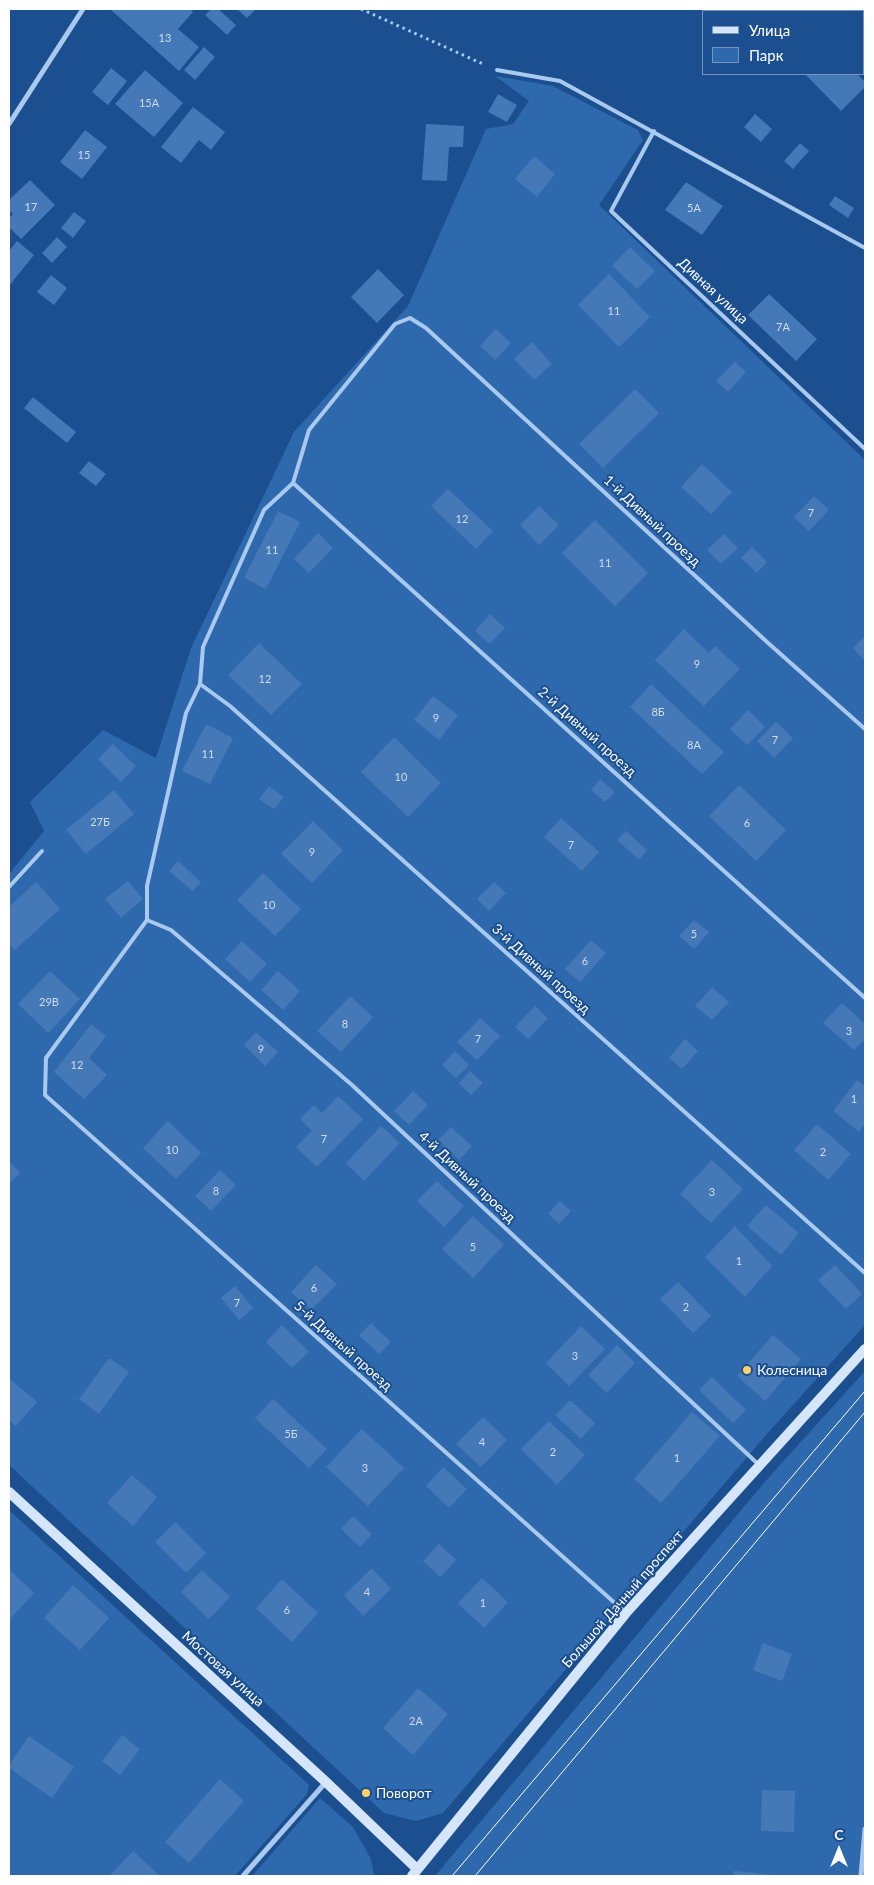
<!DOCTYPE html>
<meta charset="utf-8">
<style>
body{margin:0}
#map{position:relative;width:874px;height:1885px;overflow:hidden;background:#1b4f8f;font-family:Lato,sans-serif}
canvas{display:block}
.frame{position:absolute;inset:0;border:10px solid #fff;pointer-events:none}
.legend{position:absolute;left:702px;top:10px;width:162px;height:65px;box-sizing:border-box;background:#1b4f8f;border:1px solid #7695bc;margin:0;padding:6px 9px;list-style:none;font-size:15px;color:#fff}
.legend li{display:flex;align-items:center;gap:10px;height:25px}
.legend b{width:25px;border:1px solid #7695bc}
.north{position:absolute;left:814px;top:1825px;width:50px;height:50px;-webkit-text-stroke:4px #1b4f8f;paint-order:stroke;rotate:0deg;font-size:14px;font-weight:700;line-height:20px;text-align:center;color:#fff}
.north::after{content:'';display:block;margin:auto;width:18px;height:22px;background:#fff;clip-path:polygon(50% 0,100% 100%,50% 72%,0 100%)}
</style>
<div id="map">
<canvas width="874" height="1885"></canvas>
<div class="frame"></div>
<ul class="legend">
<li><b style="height:6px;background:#d6e6fa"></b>Улица</li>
<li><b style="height:14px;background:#2e69ad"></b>Парк</li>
</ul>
<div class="north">С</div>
</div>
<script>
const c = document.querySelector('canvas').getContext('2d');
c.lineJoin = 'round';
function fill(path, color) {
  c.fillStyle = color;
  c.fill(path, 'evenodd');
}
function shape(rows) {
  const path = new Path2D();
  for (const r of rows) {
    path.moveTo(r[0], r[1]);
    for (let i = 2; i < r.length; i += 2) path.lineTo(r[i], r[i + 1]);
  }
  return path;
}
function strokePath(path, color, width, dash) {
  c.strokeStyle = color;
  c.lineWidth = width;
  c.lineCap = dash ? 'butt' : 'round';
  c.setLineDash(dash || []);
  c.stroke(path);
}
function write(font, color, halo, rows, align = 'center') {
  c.font = font + ' Lato,sans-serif';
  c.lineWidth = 4;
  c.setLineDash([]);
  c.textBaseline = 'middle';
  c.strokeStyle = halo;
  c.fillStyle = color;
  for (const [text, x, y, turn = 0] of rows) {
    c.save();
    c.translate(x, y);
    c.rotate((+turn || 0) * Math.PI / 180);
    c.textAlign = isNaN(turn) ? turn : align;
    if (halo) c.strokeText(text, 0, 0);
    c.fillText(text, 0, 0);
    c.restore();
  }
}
fill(shape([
 [495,76,553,86,638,130,643,140,599,205,865,460,865,1325,766,1435,443,1813,416,1821,384,1813,9,1465,9,874,44,831,30,802,103,730,156,758,191,648,294,432,408,306,486,129,513,124,529,101],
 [865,1371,865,1876,435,1876,769,1477],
 [9,1510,309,1785,307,1794,235,1876,9,1876],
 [320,1798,353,1827,371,1859,374,1876,252,1876]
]), '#2e69ad');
fill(shape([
 [110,9,190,9,193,12,178,29,199,47,179,71],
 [211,9,218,9,236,25,227,35,205,15],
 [237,9,254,9,255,10,247,18],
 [740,9,785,9,787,11,738,11],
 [204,47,215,57,195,80,184,70],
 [111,68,127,81,108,105,92,92],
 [145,70,183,103,154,137,115,104],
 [805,74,857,74,865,82,865,87,841,111],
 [498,94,517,105,507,122,488,112],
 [193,107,225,132,211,150,199,140,181,163,161,147],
 [755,114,772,129,761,142,744,127],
 [426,124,464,126,463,147,449,147,447,181,422,180],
 [85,130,107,147,82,179,60,162],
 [800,143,809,151,793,169,784,161],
 [534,156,555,174,537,197,515,179],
 [30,180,55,205,21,239,9,227,9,218,13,214,9,210,9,200],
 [686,182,723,206,702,235,665,210],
 [835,196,854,208,848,218,829,205],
 [74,212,86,221,73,238,61,228],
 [57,237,67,247,52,263,42,253],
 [17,241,34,255,9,286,9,251],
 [630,247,655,271,637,289,612,266],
 [378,269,404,295,377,323,351,297],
 [609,274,650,317,619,347,578,305],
 [51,275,67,288,54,305,37,292],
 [769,294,817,339,796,361,748,315],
 [496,329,511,343,495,360,480,346],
 [532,342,552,364,534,380,514,359],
 [735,362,746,372,728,392,716,381],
 [635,389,659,413,603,468,579,444],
 [33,397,76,432,67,443,24,408],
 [89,461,106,474,96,486,79,473],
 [702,464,732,492,711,514,681,487],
 [448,489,493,531,476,549,431,506],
 [814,496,829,510,809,531,794,517],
 [539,506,559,525,539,545,520,525],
 [278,511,300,522,266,589,244,578],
 [595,520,648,573,615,606,562,553],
 [318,533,333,548,309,573,294,559],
 [724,534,738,548,721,564,707,550],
 [752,547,767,562,757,573,741,558],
 [490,614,505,628,490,644,475,631],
 [684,629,709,653,715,646,740,669,704,706,655,660],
 [865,636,865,661,853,648],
 [259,643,302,684,271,715,228,675],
 [651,684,724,752,702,774,630,707],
 [433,696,458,715,439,740,414,720],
 [748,710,765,727,747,745,730,729],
 [776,722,793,738,774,758,757,741],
 [206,724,233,738,210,784,182,771],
 [394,737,441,783,408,817,361,772],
 [113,744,136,766,121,782,98,759],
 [600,779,615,792,605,802,591,790],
 [739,785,786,830,756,861,709,816],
 [269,786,284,797,274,809,259,799],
 [114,790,134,814,86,854,66,830],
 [561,818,599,852,582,871,544,837],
 [313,821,343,850,312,883,281,854],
 [626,831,647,850,639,860,617,840],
 [178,861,201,882,193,891,169,871],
 [263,873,301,909,275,936,237,900],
 [128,881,143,899,121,918,105,899],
 [36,882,60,909,15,950,9,944,9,907],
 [494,882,506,893,489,911,477,899],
 [694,920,709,932,694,949,679,936],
 [591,940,606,953,580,982,565,969],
 [242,941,267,964,250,982,225,959],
 [50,971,80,999,48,1033,18,1004],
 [278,971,300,991,283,1010,261,990],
 [712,987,729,1002,712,1020,695,1006],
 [350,996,373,1017,341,1052,317,1031],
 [842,1003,865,1024,865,1039,854,1050,823,1023],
 [535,1006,548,1018,528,1039,515,1027],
 [480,1018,500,1036,477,1060,457,1042],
 [91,1024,106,1036,89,1058,107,1075,84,1099,54,1072],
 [256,1032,278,1052,265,1066,244,1045],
 [685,1039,698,1051,682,1069,669,1058],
 [455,1051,469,1065,456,1078,442,1065],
 [470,1071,483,1083,471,1095,459,1083],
 [857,1080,865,1086,865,1123,859,1132,833,1111],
 [413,1091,428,1105,409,1125,394,1111],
 [338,1096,363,1119,317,1167,296,1147,312,1131,300,1119,314,1105,322,1113],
 [168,1121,201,1153,176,1179,143,1148],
 [817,1124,851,1154,828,1180,794,1150],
 [381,1126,400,1143,364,1181,346,1163],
 [451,1127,472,1146,459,1160,438,1140],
 [712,1160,743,1189,711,1223,680,1194],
 [9,1161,20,1173,9,1184],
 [220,1170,236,1185,211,1211,195,1196],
 [437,1181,464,1206,444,1227,417,1201],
 [560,1201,571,1211,559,1224,548,1214],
 [766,1205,799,1233,781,1255,747,1226],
 [473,1216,504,1245,473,1278,442,1249],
 [735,1226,772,1266,745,1297,705,1257],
 [316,1265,337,1284,311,1310,291,1292],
 [835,1265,862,1294,846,1309,818,1280],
 [678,1282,711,1316,693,1333,660,1299],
 [235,1286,253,1308,239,1320,221,1298],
 [371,1323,391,1342,379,1354,359,1335],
 [282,1325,309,1352,292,1368,266,1342],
 [581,1326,605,1349,569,1386,546,1363],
 [773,1335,801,1359,765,1401,737,1376],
 [617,1345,635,1363,607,1393,588,1375],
 [109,1358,129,1372,99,1414,79,1399],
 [712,1377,746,1410,733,1423,699,1390],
 [9,1378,37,1402,16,1426,9,1420],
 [273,1399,327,1449,309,1468,255,1418],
 [570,1400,595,1423,581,1439,555,1415],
 [692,1412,720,1436,661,1503,634,1479],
 [483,1417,507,1440,481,1467,456,1444],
 [549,1421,585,1455,557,1485,521,1449],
 [362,1429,404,1468,368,1506,326,1467],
 [443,1467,467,1489,449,1508,426,1486],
 [132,1475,157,1497,133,1526,107,1503],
 [353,1516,372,1534,360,1547,341,1529],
 [176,1522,206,1553,186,1573,155,1542],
 [439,1544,456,1560,440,1577,423,1561],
 [372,1568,391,1589,363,1616,344,1595],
 [9,1569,34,1593,9,1620],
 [202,1570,230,1597,209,1619,181,1592],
 [482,1578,508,1602,484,1628,458,1603],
 [282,1579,318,1613,292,1642,256,1608],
 [73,1585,109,1618,80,1650,44,1618],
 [763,1643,792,1654,782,1681,753,1670],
 [418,1688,448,1714,413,1755,383,1728],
 [122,1735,140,1749,120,1775,102,1761],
 [29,1736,74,1767,52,1798,9,1768,9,1765],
 [220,1779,244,1801,189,1863,165,1842],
 [762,1790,795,1791,794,1832,761,1831],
 [133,1851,160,1876,109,1876],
 [734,1871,773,1875,773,1876,733,1876]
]), '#4478b7');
strokePath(shape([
 [361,9,483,64]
]), '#a9c9ee', 3, [2.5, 4]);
strokePath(shape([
 [497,70,560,81,865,248],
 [654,131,611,211,865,449],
 [293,483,865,998],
 [200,684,230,706,865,1273],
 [9,887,42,851],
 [147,920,171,930,352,1085,758,1464],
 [626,1613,45,1095,46,1058,147,920,147,886,186,713,200,684,203,647,264,510,293,483,309,430,395,324,410,318,426,328,767,642,865,729]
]), '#a9c9ee', 4);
strokePath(shape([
 [9,124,83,9],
 [243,1876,326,1782],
 [861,1876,865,1829]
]), '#a9c9ee', 5);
strokePath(shape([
 [9,1492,326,1782,416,1868],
 [412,1876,626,1613,865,1349]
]), '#d6e6fa', 10);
strokePath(shape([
 [452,1876,865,1391],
 [475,1876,865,1412]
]), '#fff', 1);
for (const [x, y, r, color] of [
 [747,1370,5,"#ffd166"],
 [366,1793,5,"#ffd166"]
]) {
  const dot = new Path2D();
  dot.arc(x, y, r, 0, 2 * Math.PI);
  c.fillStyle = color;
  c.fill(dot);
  strokePath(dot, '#1b4f8f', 2);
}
write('11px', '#d0dded', null, [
 ["13",165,38],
 ["15А",149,103],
 ["15",84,155],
 ["17",31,207],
 ["5А",694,208],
 ["11",614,311],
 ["7А",783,327],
 ["7",811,513],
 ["12",462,519],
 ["11",272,550],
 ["11",605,563],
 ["9",697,664],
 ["12",265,679],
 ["8Б",658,712],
 ["9",436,718],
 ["7",775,740],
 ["8А",694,745],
 ["11",208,754],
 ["10",401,777],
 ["27Б",100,822],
 ["6",747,823],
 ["7",571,845],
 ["9",312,852],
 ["10",269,905],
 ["5",694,934],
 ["6",585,961],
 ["29В",49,1002],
 ["8",345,1024],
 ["3",849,1031],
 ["7",478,1039],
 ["9",261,1049],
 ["12",77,1065],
 ["1",854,1099],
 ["7",324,1139],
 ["10",172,1150],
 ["2",823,1152],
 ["8",216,1191],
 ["3",712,1192],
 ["5",473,1247],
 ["1",739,1261],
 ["6",314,1288],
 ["7",237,1303],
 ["2",686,1307],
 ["3",575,1356],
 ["5Б",291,1434],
 ["4",482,1442],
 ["2",553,1452],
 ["1",677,1458],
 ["3",365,1468],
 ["4",367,1592],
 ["1",483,1603],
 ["6",287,1610],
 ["2А",416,1721]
]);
write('14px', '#fff', '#1b4f8f', [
 ["Дивная улица",713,291,43],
 ["1-й Дивный проезд",652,521,43],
 ["2-й Дивный проезд",587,732,42],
 ["3-й Дивный проезд",541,969,42],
 ["4-й Дивный проезд",467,1177,43],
 ["5-й Дивный проезд",343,1346,42],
 ["Большой Дачный проспект",623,1599,-49],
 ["Мостовая улица",223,1669,42]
]);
write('14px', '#fff', '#1b4f8f', [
 ["Колесница",757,1370],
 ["Поворот",376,1793]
], 'left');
</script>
